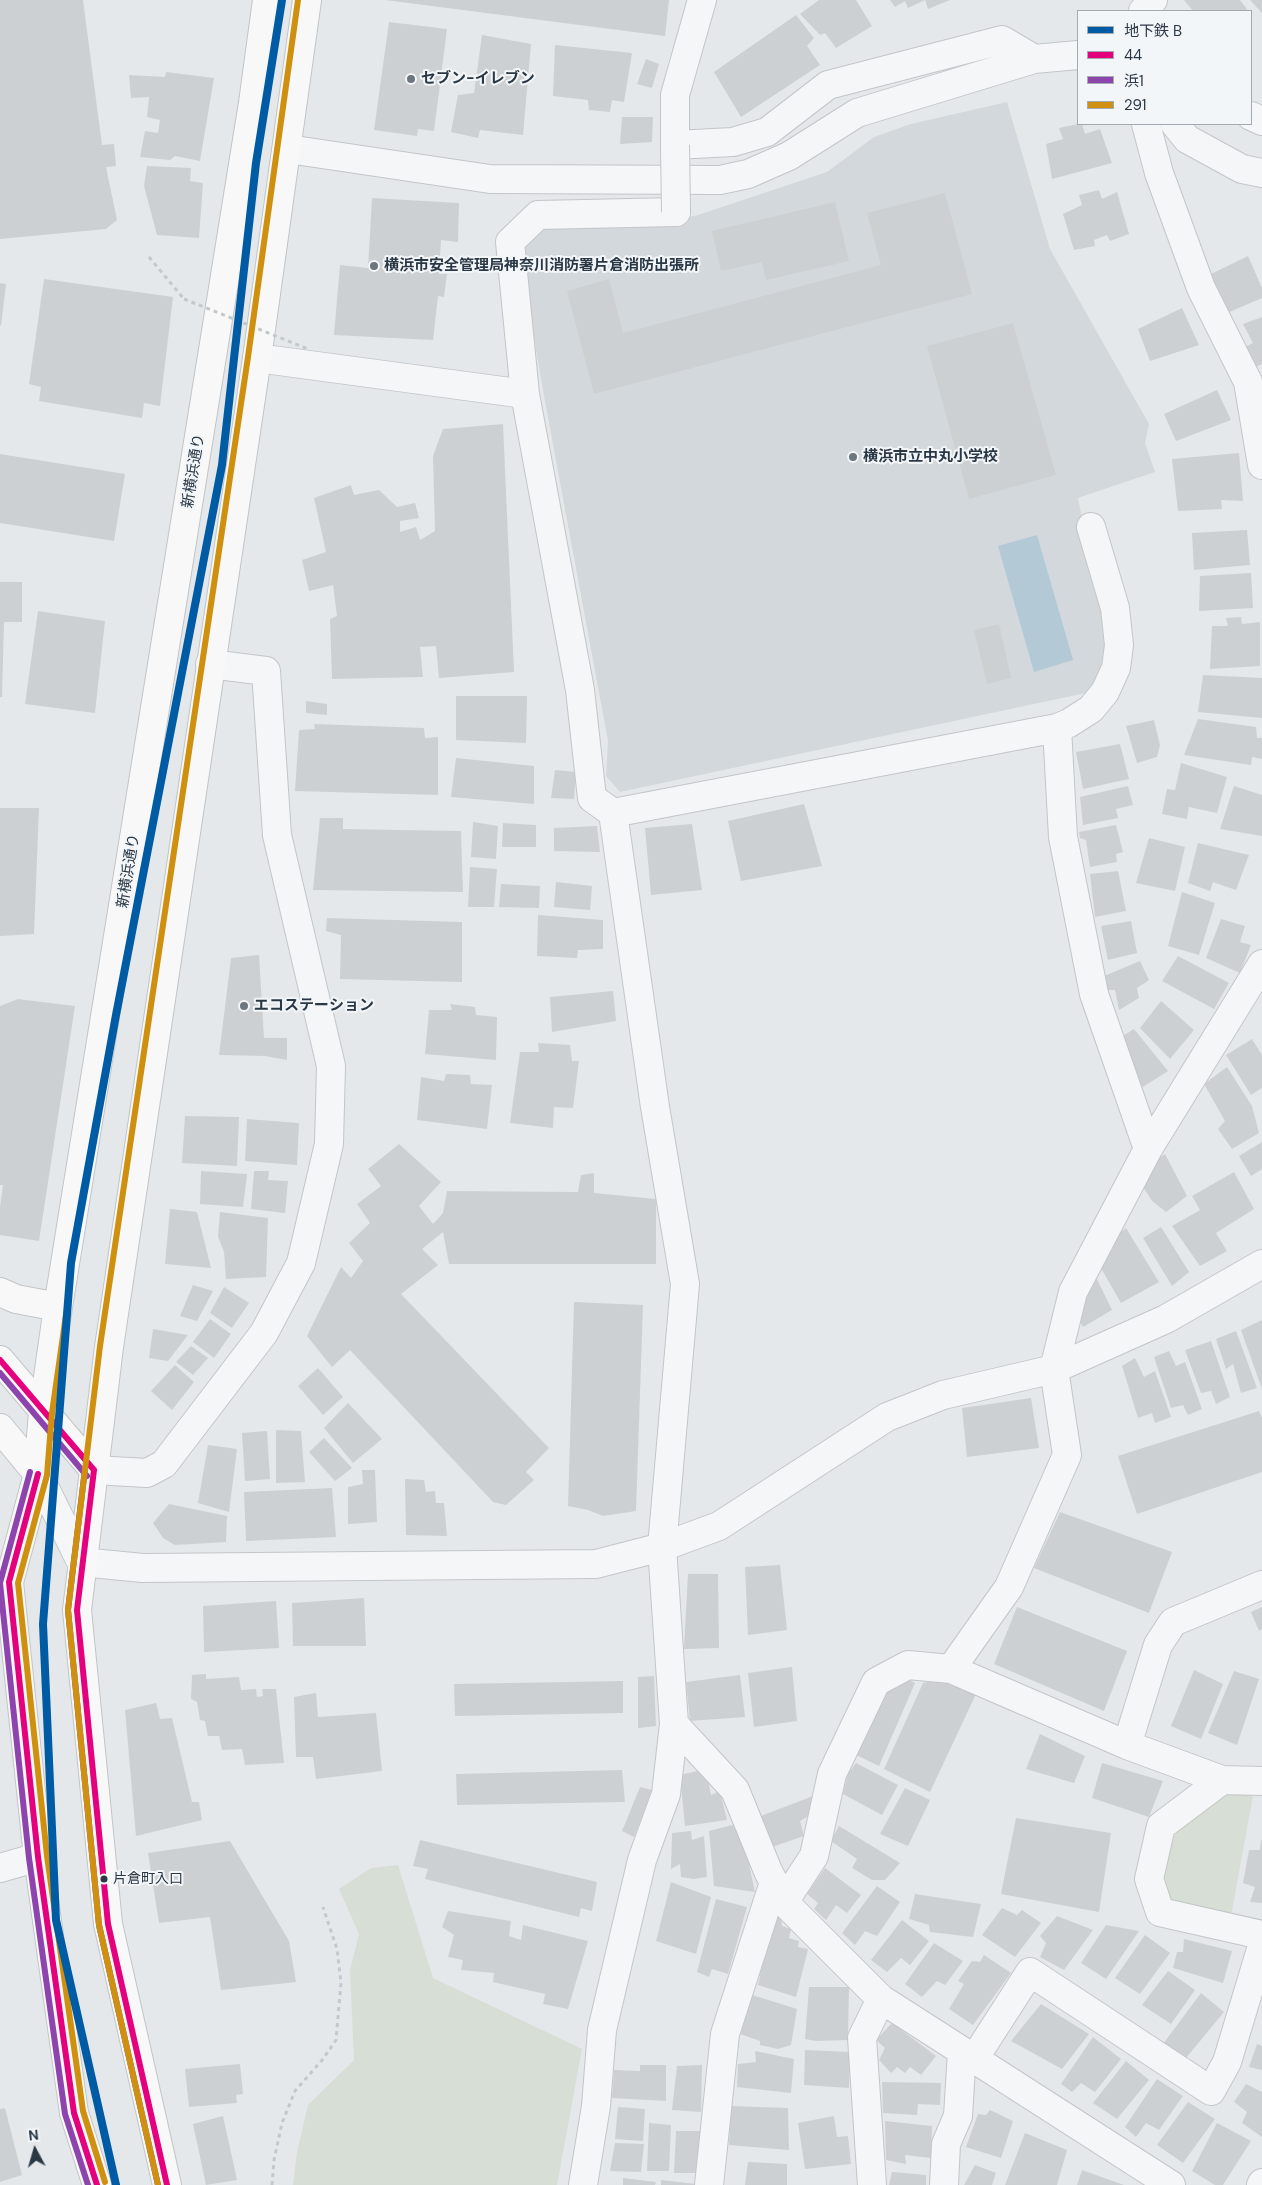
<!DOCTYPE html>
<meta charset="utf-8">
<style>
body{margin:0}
#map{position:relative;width:1262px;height:2185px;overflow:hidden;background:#e5e8ea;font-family:"DM Sans","Noto Sans JP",sans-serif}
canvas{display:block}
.legend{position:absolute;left:1077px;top:10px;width:175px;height:115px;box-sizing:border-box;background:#f3f6f9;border:1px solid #a3aab1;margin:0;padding:6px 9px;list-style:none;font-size:15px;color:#2a3845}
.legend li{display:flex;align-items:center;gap:10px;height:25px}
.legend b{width:25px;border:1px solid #a3aab1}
.north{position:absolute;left:10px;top:2125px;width:50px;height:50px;-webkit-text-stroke:4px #f3f6f9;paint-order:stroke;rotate:354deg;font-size:14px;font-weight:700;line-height:20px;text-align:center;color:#2a3845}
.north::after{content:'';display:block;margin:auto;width:18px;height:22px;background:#2a3845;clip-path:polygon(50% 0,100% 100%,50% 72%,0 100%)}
</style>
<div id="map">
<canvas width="1262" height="2185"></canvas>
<ul class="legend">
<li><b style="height:6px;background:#005ba5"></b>地下鉄 B</li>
<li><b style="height:6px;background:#e5007d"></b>44</li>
<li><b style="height:6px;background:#8e44ad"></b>浜1</li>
<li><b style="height:6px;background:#ce900e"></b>291</li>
</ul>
<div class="north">N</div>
</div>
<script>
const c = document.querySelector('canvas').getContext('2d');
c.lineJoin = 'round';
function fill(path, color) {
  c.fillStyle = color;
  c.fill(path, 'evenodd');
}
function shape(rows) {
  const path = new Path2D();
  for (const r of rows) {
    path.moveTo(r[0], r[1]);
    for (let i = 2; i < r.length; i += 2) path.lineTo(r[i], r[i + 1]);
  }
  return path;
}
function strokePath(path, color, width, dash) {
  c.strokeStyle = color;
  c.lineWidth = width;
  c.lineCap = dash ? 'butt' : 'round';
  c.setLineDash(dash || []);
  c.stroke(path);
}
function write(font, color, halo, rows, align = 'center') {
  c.font = font + ' "DM Sans","Noto Sans JP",sans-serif';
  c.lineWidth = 4;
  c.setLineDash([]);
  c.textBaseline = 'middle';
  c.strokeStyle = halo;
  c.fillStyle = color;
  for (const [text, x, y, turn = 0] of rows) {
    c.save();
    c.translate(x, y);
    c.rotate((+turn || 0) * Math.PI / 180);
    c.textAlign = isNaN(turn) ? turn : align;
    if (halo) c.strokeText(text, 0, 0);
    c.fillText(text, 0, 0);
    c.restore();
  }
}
fill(shape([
 [1007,102,1050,249,1149,424,1145,443,1155,472,1078,498,1111,658,1095,691,620,792,606,776,608,741,542,385,519,247,545,227,695,216,827,172,874,137,911,124]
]), '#d3d8dd');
fill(shape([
 [1246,1793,1253,1796,1231,1916,1173,1904,1160,1881,1170,1841,1194,1813,1224,1794],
 [398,1865,433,1978,582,2049,557,2185,293,2185,297,2152,308,2105,354,2060,350,1970,359,1934,339,1889,371,1868]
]), '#d7ded5');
fill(shape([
 [1037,535,1073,660,1034,672,998,546]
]), '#b3c9d6');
fill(shape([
 [0,0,83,0,102,145,114,144,116,166,106,167,117,220,106,229,0,239],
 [385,0,669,0,665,36],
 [819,0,856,0,872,26,836,48,825,33,820,35,800,14],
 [890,0,925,0,908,8,905,1,895,7],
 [925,0,950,0,928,9],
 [1184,0,1240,0,1247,9,1245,11,1193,11],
 [1250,0,1262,0,1262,13],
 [796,15,814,38,807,46,820,65,741,117,714,72],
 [389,22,447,29,434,131,418,129,417,136,374,130],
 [482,35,531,44,523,135,480,130,478,138,451,132,458,95,474,93],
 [555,45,632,53,624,102,612,100,610,112,589,110,588,100,553,96],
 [646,59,659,64,652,88,637,84],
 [166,72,214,78,200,161,175,156,170,160,140,157,145,131,158,133,160,120,147,117,149,97,131,98,129,75,165,77],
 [622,117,653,117,652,142,620,144],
 [1078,124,1082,124,1085,134,1100,129,1112,163,1052,179,1046,144,1063,139,1059,128],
 [147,166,191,168,190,181,203,183,199,238,157,235,144,186],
 [1099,190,1102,199,1117,192,1129,234,1110,241,1107,235,1094,240,1095,246,1074,250,1063,214,1082,205,1079,195],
 [945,193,972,294,594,394,567,291,609,279,623,333,881,265,867,213],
 [372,198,459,203,458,242,441,240,439,274,447,274,444,297,438,296,433,340,334,335,340,265,368,268],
 [835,202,849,261,766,280,762,262,721,271,712,231],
 [1248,256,1262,288,1262,298,1227,313,1211,274],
 [44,279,173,297,160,406,144,403,142,418,39,401,41,387,29,384],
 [0,283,6,284,1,326,0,325],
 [1182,308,1199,345,1150,361,1138,329],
 [1262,317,1262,364,1252,368,1245,347,1253,343,1243,324],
 [1013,323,1056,475,969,499,927,346],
 [1217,390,1231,420,1176,441,1164,414],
 [503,424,514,672,439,678,436,646,420,647,423,677,332,679,330,619,337,616,333,585,309,591,302,560,326,552,314,498,351,485,354,495,379,490,397,507,415,503,419,518,400,521,400,532,416,527,420,540,435,531,433,456,443,429],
 [1239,453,1243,501,1221,500,1222,509,1178,511,1172,459],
 [0,454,125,474,114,541,0,523],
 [1247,530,1250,565,1194,570,1192,533],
 [1251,573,1253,608,1199,611,1200,576],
 [0,582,22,582,22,622,4,622,2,697,0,697],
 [38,611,105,621,95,713,25,704],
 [1241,617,1242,624,1260,622,1260,666,1210,669,1212,626,1228,626,1226,618],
 [999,624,1011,678,987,684,974,630],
 [1203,675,1262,678,1262,718,1198,712],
 [456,696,527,696,526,743,456,740],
 [306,701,327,704,327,715,306,713],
 [1198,719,1256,727,1257,738,1262,738,1262,759,1252,757,1251,765,1184,755],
 [1154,720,1160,745,1157,757,1137,763,1126,726],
 [314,724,424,728,425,738,438,737,438,795,295,791,299,730,315,729],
 [1120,744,1129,779,1083,789,1076,752],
 [456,758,534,766,534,804,451,797],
 [1181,763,1227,777,1217,813,1189,807,1187,819,1162,814,1167,789,1175,790],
 [555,770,576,772,574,799,551,798],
 [1128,786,1133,805,1116,809,1118,818,1083,825,1080,797],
 [1234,786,1262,795,1262,836,1220,829],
 [804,804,822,866,741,881,728,821],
 [0,808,39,808,34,934,0,936],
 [320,818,343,818,343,829,461,831,463,892,313,890],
 [473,822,498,826,496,859,471,857],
 [503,823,536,825,536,847,502,847],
 [692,824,702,890,651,895,645,828],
 [1116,825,1123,852,1116,854,1117,862,1090,867,1086,840,1080,838,1079,832],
 [597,826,600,852,554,851,554,828],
 [1149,838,1185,847,1175,891,1136,883],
 [1198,843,1249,855,1236,890,1213,882,1210,891,1188,883],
 [470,867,497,869,494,907,468,907],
 [1118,871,1126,911,1095,917,1090,874],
 [556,882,592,886,590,910,554,907],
 [501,884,540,886,539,908,499,907],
 [1182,892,1215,903,1199,955,1168,946],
 [538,915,603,920,603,949,578,950,577,958,537,956],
 [327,918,462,922,462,982,340,979,341,935,326,931],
 [1221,919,1245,926,1240,942,1251,945,1240,973,1206,958],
 [1131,921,1137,953,1108,960,1101,926],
 [259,955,264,1038,287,1038,287,1060,265,1056,219,1055,231,958],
 [1178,956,1229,983,1214,1009,1162,981],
 [1140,961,1149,980,1137,988,1139,998,1119,1010,1115,990,1108,990,1104,976],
 [613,991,616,1021,552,1032,550,997],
 [18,999,75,1006,39,1241,0,1235,0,1207,3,1185,0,1185,0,1006],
 [1161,1001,1194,1030,1170,1059,1140,1028],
 [450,1004,475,1007,476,1015,497,1017,496,1060,425,1054,429,1010,452,1010],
 [1134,1029,1168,1071,1143,1087,1129,1068,1115,1041],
 [1252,1039,1262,1055,1262,1088,1251,1095,1226,1055],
 [538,1043,570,1045,572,1061,579,1061,573,1108,554,1107,553,1128,510,1123,520,1052,539,1052],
 [1227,1067,1252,1106,1259,1133,1232,1149,1218,1129,1225,1121,1204,1084],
 [446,1074,470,1075,471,1084,492,1085,487,1129,417,1120,421,1077,444,1081],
 [185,1116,239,1117,237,1166,182,1163],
 [247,1119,299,1123,297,1165,245,1161],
 [1262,1142,1262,1169,1251,1176,1239,1156],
 [399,1144,441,1182,419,1206,433,1224,443,1213,447,1191,578,1192,581,1175,594,1173,594,1193,656,1199,656,1264,449,1264,443,1232,422,1249,438,1265,401,1294,549,1448,526,1472,534,1480,506,1505,493,1502,350,1350,332,1367,307,1336,341,1267,351,1278,363,1261,349,1243,370,1223,357,1204,381,1186,368,1169],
 [1165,1154,1187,1196,1166,1212,1152,1201,1143,1187,1155,1161],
 [201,1171,247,1174,243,1207,200,1204],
 [254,1171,269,1171,268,1180,288,1181,285,1213,251,1209],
 [1234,1172,1254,1209,1216,1233,1227,1251,1200,1266,1172,1226,1200,1210,1192,1196],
 [170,1209,197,1212,211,1268,165,1264],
 [220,1212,268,1218,266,1277,226,1279,224,1252,218,1237],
 [1161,1227,1189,1272,1172,1286,1143,1238],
 [1126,1228,1159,1282,1121,1303,1098,1263,1112,1239],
 [1093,1271,1112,1310,1083,1327,1076,1313],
 [193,1285,213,1291,197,1321,180,1316],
 [224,1287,249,1303,232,1328,210,1313],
 [574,1302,643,1305,636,1511,603,1516,588,1510,568,1506],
 [210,1319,231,1334,214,1358,193,1342],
 [1262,1320,1262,1389,1241,1330],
 [153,1329,188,1335,168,1361,149,1358],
 [1236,1331,1257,1388,1241,1393,1233,1364,1226,1369,1216,1339],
 [1211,1341,1230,1397,1216,1404,1211,1391,1201,1393,1185,1350],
 [191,1346,208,1358,193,1375,176,1362],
 [1169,1351,1176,1366,1185,1362,1202,1409,1188,1415,1183,1405,1171,1408,1154,1357],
 [1135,1358,1144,1377,1155,1371,1171,1417,1155,1423,1152,1413,1138,1418,1122,1366],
 [175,1365,194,1382,172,1410,151,1391],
 [318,1368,343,1397,323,1415,298,1386],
 [1031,1398,1039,1448,967,1457,962,1408],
 [348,1403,382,1439,353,1463,324,1428],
 [1259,1411,1262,1418,1262,1472,1137,1514,1118,1456],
 [276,1430,301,1431,305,1482,276,1483],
 [267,1431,270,1479,245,1481,242,1433],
 [324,1438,352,1468,335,1481,309,1452],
 [208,1445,237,1449,229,1512,198,1503],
 [362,1470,375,1470,377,1522,348,1524,348,1487,363,1484],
 [405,1479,424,1480,426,1492,435,1491,436,1503,444,1503,447,1536,406,1535],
 [332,1488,336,1537,246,1541,244,1492],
 [169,1504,227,1516,226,1542,175,1545,163,1538,153,1523],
 [1060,1512,1172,1552,1149,1613,1034,1568],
 [780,1565,787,1630,748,1635,745,1567],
 [688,1574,718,1574,719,1648,684,1649],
 [364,1598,366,1646,293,1646,292,1603],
 [276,1601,279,1648,204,1652,203,1606],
 [1017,1607,1127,1651,1104,1711,994,1664],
 [1262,1607,1262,1629,1259,1631,1251,1612],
 [792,1667,797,1721,754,1727,748,1673],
 [1194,1670,1223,1684,1201,1739,1171,1726],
 [1234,1671,1259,1679,1237,1745,1208,1733],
 [206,1674,206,1679,239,1677,241,1690,256,1689,257,1697,263,1696,262,1689,276,1689,284,1763,245,1765,242,1749,222,1750,219,1736,208,1736,205,1721,200,1720,197,1702,191,1699,192,1675],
 [740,1675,745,1717,690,1721,686,1682],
 [901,1675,915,1683,879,1766,854,1754,887,1686],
 [654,1676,656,1726,638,1728,638,1677],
 [940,1680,976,1694,930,1792,884,1769,923,1683],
 [623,1681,623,1713,455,1716,454,1684],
 [316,1693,318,1717,376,1713,382,1771,316,1779,313,1757,296,1757,294,1697],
 [156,1703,160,1719,172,1718,192,1802,199,1802,202,1820,136,1836,125,1710],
 [1040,1734,1085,1756,1074,1783,1026,1769],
 [856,1763,898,1785,882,1815,843,1794,848,1774],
 [1102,1763,1163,1781,1149,1817,1092,1798],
 [706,1769,711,1795,720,1791,727,1820,685,1826,680,1775],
 [622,1770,625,1802,457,1805,456,1774],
 [640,1787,652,1790,634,1837,622,1831],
 [905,1788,930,1800,908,1846,880,1834],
 [813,1796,812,1814,800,1821,804,1836,772,1847,761,1816],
 [1016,1818,1111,1833,1099,1912,1001,1894],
 [740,1823,755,1892,714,1886,709,1831],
 [839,1826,900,1863,885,1880,872,1880,852,1868,857,1859,831,1841],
 [691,1831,692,1840,704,1836,707,1877,694,1879,681,1877,680,1864,671,1869,672,1833],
 [420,1840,597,1882,592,1911,581,1908,579,1917,425,1879,428,1869,413,1866],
 [1261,1840,1262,1840,1262,1903,1250,1902,1255,1887,1243,1883,1249,1850,1260,1850],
 [230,1841,289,1941,296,1982,221,1990,210,1917,159,1923,148,1853],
 [825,1868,861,1895,847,1913,836,1905,826,1920,814,1909,818,1903,807,1894],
 [671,1882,711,1897,696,1954,656,1941],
 [877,1886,900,1902,877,1936,865,1931,855,1945,842,1933],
 [915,1894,981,1904,973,1937,930,1932,929,1925,909,1919],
 [716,1899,747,1907,728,1974,712,1969,709,1977,697,1972],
 [1002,1908,1017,1915,1022,1910,1041,1923,1015,1957,982,1935],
 [448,1911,511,1921,509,1936,521,1940,523,1925,588,1941,568,2009,543,2004,545,1994,493,1982,494,1973,461,1970,463,1960,448,1957,454,1935,442,1927],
 [771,1914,781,1917,782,1926,791,1929,789,1938,799,1941,798,1947,808,1949,796,1997,758,1985,760,1976,753,1974],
 [1057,1916,1093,1930,1064,1970,1040,1957,1046,1943,1040,1936],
 [902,1920,929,1941,910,1965,901,1958,887,1972,871,1960],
 [1106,1925,1139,1931,1106,1979,1081,1963],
 [1145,1935,1170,1953,1140,1994,1115,1978],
 [1184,1939,1232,1951,1223,1983,1173,1968,1177,1952,1183,1952],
 [934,1943,963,1961,945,1985,937,1981,922,1997,905,1984],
 [984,1955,1011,1973,973,2025,949,2009,964,1984,958,1981,972,1961,980,1962],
 [1168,1971,1195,1990,1171,2024,1142,2005],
 [809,1987,849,1987,848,2040,816,2041,805,2039],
 [1201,1993,1224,2012,1186,2058,1163,2044],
 [749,1994,797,2009,791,2045,778,2049,760,2045,760,2041,740,2034],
 [1041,2004,1089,2034,1062,2069,1011,2041],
 [892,2023,936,2056,921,2075,910,2067,905,2073,897,2067,891,2073,879,2060,885,2048,876,2040],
 [1093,2037,1121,2059,1095,2092,1081,2083,1072,2092,1061,2084],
 [1257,2044,1262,2046,1262,2070,1249,2067],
 [805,2050,850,2052,849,2088,804,2085],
 [755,2051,794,2059,791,2093,737,2087,738,2064,756,2062],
 [1126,2061,1149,2080,1117,2119,1093,2103],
 [240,2064,243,2094,236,2095,237,2103,189,2107,185,2069],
 [640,2065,666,2065,666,2101,612,2098,614,2070,640,2071],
 [702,2065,701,2112,672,2110,677,2066],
 [1157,2079,1183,2096,1159,2130,1146,2123,1136,2137,1125,2127],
 [882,2082,941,2083,940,2105,918,2104,917,2115,883,2113],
 [1246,2084,1262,2092,1262,2137,1242,2123,1247,2112,1234,2102],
 [1188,2102,1215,2119,1183,2163,1157,2145],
 [731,2106,788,2108,789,2150,729,2145],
 [618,2107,645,2109,643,2141,615,2139],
 [5,2108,22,2175,0,2182,0,2109],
 [990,2110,1013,2121,1001,2158,966,2147,978,2114,986,2115],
 [223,2116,237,2180,206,2185,193,2124],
 [834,2116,837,2137,848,2136,851,2164,805,2169,798,2123],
 [885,2121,932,2126,931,2158,905,2155,906,2164,886,2160],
 [649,2123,671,2125,669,2171,647,2171],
 [1217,2123,1251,2141,1223,2185,1215,2185,1192,2171],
 [676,2131,702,2131,700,2173,674,2173],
 [1025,2133,1067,2150,1057,2185,1005,2185],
 [615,2143,644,2144,641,2172,610,2171],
 [748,2162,787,2164,787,2185,745,2185],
 [975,2165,996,2173,992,2185,964,2185],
 [1082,2170,1124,2185,1077,2185],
 [892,2172,926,2175,926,2185,889,2185],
 [623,2178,656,2182,655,2185,623,2185],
 [661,2180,696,2184,695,2185,661,2185]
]), '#cdd0d3');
const minor = shape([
 [702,0,675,95,675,145,733,142,767,132,828,85,1002,40,1034,59],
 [1143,11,1153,0],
 [1251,116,1262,121],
 [1146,124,1159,173,1201,288,1248,382,1262,465],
 [1175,124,1187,139,1242,169,1262,173],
 [288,149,490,179,720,180,748,174,789,156,857,113,1034,59,1078,55],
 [257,358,525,394,510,242,538,215,676,212],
 [525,394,580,690,592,798,613,813,655,1107,685,1284,662,1547,674,1724,735,1790,768,1871,784,1902,881,1999,1171,2185],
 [1057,728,1069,723,1091,709,1105,692,1116,668,1119,645,1115,608,1091,527],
 [613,813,1057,728,1063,837,1094,994,1148,1149],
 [94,1470,147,1473,164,1464,264,1333,301,1263,329,1144,331,1066,277,835,266,671,210,664],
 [38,1474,81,1562,143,1568,596,1564,662,1547,719,1526,887,1417,943,1395,1054,1369,1166,1319,1262,1264],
 [1262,1585,1173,1622,1158,1645,1127,1745,1222,1780,1262,1781],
 [951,1669,1009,1587,1067,1455,1054,1369,1073,1292,1148,1149,1262,964],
 [1222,1780,1161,1826,1149,1879,1160,1912,1262,1935],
 [0,1868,38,1857],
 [784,1902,814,1856,832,1774,876,1682,908,1665,951,1669,1127,1745],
 [974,2059,1030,1972,1211,2091,1227,2062,1262,1946],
 [583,2185,596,2106,602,2030,642,1860,666,1794,674,1724],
 [709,2185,725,2034,774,1882],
 [872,2185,862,2038,881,1999],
 [944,2185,946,2144,958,2116,962,2051],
 [1261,2185,1262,2183]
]);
const major = shape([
 [0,1292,16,1299,58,1307],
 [0,1360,94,1470],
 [0,1428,38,1474],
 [97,2185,74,2113,38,1857,9,1582,38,1474,43,1412,58,1307,253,103,267,0],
 [167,2185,108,1924,77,1610,109,1347,257,358,307,0]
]);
strokePath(minor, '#c3c6c8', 30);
strokePath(major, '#c1c5c8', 30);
strokePath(shape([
 [149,257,184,299],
 [272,2185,274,2160,282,2123,295,2091,323,2059,336,2040,341,1983,337,1949,323,1907]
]), '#c3c8ca', 3, [4, 4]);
strokePath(minor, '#f4f6f7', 28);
strokePath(major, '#f8f8f8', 28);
const minorBridge = shape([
 [675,145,676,212]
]);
strokePath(minorBridge, '#c3c6c8', 30, []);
strokePath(shape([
 [184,299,308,349]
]), '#c3c8ca', 3, [4, 4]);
strokePath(minorBridge, '#f4f6f7', 28);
strokePath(shape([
 [0,1360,94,1470],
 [94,1470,77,1610,108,1924,167,2185],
 [38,1474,9,1582,38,1857,74,2113,97,2185]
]), '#e5007d', 6);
strokePath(shape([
 [0,1373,87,1476],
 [85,1469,68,1610,99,1925,158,2185],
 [30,1472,0,1583,29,1858,65,2114,88,2185]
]), '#8e44ad', 6);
strokePath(shape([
 [67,1308,52,1413,47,1475,18,1583,47,1856,83,2111,105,2182],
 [158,2185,99,1925,68,1610,100,1346,248,357,298,0]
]), '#ce900e', 6);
strokePath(shape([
 [116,2185,56,1920,43,1624,71,1263,116,1015,222,465,256,163,282,0]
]), '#005ba5', 8);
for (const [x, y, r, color] of [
 [411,79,5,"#6b767f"],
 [374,266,5,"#6b767f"],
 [853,457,5,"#6b767f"],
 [244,1006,5,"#6b767f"],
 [104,1879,4.5,"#2a3845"]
]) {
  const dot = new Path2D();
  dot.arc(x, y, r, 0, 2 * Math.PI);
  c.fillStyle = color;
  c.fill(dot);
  strokePath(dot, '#f3f6f9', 2);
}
write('14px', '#2a3845', '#f3f6f9', [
 ["片倉町入口",113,1879]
], 'left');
write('bold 15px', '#2a3845', '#f3f6f9', [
 ["セブン-イレブン",421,79],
 ["横浜市安全管理局神奈川消防署片倉消防出張所",384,266],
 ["横浜市立中丸小学校",863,457],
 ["エコステーション",254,1006]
], 'left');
write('15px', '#2a3845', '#f3f6f9', [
 ["新横浜通り",194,471,-81],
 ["新横浜通り",129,871,-81]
]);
</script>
